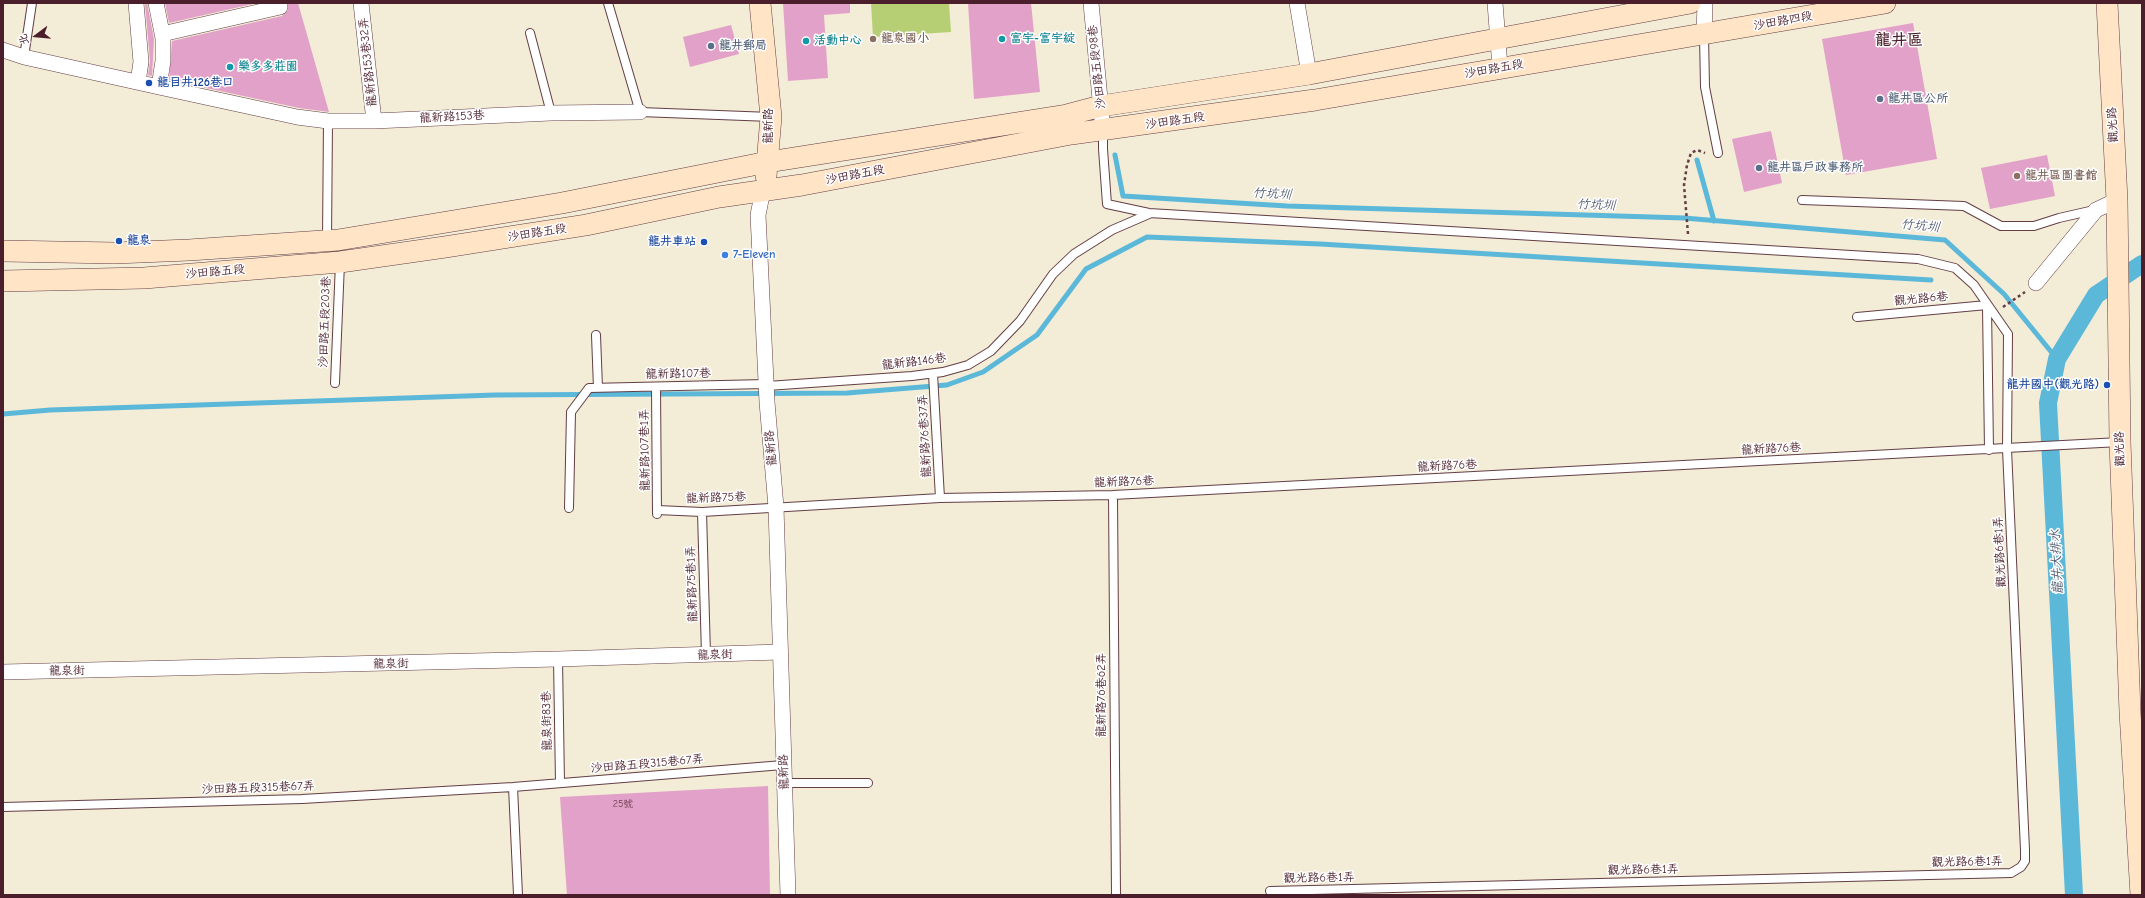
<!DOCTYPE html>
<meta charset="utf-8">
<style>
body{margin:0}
#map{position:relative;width:2145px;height:898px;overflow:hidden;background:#f3ecd6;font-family:"Comic Neue","LXGW WenKai TC",sans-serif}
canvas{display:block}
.frame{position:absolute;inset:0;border:4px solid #4a1f2b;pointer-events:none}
.north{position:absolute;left:16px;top:16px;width:40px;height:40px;-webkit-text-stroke:3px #fff;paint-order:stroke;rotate:254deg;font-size:11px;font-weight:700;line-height:16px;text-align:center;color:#4a1f2b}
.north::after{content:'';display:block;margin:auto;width:14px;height:18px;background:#4a1f2b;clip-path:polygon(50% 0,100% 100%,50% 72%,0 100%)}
</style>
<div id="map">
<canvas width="2145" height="898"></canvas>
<div class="frame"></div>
<div class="north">北</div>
</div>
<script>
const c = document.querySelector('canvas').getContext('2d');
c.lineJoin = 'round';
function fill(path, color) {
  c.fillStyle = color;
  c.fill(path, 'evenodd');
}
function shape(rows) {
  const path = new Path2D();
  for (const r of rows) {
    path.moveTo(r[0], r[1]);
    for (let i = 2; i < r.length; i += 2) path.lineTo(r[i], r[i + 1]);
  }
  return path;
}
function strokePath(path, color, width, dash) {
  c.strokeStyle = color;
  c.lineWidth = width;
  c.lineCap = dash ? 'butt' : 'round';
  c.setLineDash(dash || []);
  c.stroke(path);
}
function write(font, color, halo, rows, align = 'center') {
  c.font = font + ' "Comic Neue","LXGW WenKai TC",sans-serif';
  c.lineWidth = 3;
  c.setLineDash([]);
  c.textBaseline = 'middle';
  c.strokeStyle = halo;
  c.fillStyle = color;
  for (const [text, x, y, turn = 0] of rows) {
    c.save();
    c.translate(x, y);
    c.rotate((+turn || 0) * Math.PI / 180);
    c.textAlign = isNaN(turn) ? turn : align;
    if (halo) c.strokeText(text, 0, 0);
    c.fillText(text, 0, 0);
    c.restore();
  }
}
fill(shape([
 [871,3,949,3,951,32,873,37]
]), '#b6cf75');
strokePath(shape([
 [1115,155,1123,196,1287,206,1684,218,1945,240,2004,294,2057,359],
 [1697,160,1714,221],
 [3,414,50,410,495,395,847,393,947,385,983,372,1037,335,1086,269,1147,237,1320,244,1931,280]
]), '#5bb8d9', 5);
strokePath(shape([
 [2074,895,2048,403,2057,359,2096,295,2142,264]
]), '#5bb8d9', 18);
fill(shape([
 [145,3,147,3,154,39,152,76,148,75,150,61],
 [165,3,257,3,169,23],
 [288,3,298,3,329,112,299,108,169,80,172,41,282,16,288,10],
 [783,3,850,3,850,13,824,15,828,78,788,81],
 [968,3,1031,3,1040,92,974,99],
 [1913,23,1937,159,1846,175,1822,39],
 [731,25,739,54,690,67,683,37],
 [1771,131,1782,183,1744,192,1732,139],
 [2047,155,2055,196,1990,209,1981,168],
 [768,786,770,895,567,895,560,797]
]), '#e2a1c8');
const lane = shape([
 [608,3,640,112,771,117],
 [530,33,551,113],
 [1704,35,1705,87,1718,153],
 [24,57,32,3],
 [1103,131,1103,149,1107,204,1149,213,1918,259,1955,268,1974,285,2008,334,2007,449,2025,850,2025,861,2021,867,2011,873,1270,891],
 [1802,200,1964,206,2001,226,2034,226,2059,218,2094,210],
 [327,240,328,121],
 [1987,306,1989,450],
 [1857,317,1987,305],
 [596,335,598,388],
 [933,374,940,498],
 [335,383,340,263],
 [767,386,912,376,943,372,968,365,991,351,1020,321,1053,274,1074,254,1112,230,1149,214],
 [656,387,657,514],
 [1113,495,1116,895],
 [569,508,571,412,589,388,766,384],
 [657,510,702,512,940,498,1113,495,2120,442],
 [702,512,706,655],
 [558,659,560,783],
 [784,783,868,783],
 [513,787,518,895],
 [3,807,302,799,513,787,783,765]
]);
const street = shape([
 [136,3,141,62,138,82],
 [156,3,163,38,163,61,159,87],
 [361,3,374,121],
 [1091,3,1103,131],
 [1297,3,1309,74],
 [1495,3,1500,67],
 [162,34,280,7],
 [1704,35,1705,3],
 [3,50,24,57,159,87,297,117,328,121,374,121,551,113,640,112],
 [763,190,758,215,767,402,776,507,788,895],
 [2036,283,2096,210,2117,200],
 [3,672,558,659,780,652]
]);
const secondary = shape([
 [760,3,771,117,766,176],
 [2107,3,2117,200,2120,442,2130,712,2141,895],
 [3,251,115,253,189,250,338,240,562,203,768,162,1067,115,1101,106,1309,74,1690,3],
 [3,281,144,278,340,262,445,247,586,225,719,197,802,185,1071,134,1315,100,1885,3]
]);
strokePath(lane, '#633e45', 10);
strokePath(street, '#633e45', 16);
strokePath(secondary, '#633e45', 22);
strokePath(shape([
 [1688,234,1684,185,1687,165,1691,153,1697,150,1705,153],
 [2003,307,2025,292]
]), '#633e45', 2.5, [3, 3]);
strokePath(lane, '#fff', 8);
strokePath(street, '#fff', 15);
strokePath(secondary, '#ffe4c6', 21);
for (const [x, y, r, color] of [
 [873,39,4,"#8d6e63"],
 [1002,39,4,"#0f9aa8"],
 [806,41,4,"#0f9aa8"],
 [711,46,4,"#5c6f8a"],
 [230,67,4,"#0f9aa8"],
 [149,83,4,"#1a4fb4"],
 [1880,99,4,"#5c6f8a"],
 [1759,168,4,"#5c6f8a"],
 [2017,176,4,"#8d6e63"],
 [119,241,4,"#1a4fb4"],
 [704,242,4,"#1a4fb4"],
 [725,255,4,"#3f7fe0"],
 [2107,385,4,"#1a4fb4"]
]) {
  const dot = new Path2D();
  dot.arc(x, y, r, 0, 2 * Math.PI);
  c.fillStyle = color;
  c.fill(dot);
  strokePath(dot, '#fff', 1.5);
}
write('10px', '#704052', null, [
 ["25號",623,804]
]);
write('12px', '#4a1f2b', '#fff', [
 ["沙田路四段",1783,21,-10],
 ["龍新路153巷32弄",368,62,-96],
 ["沙田路五段98巷",1097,67,-96],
 ["沙田路五段",1494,69,-10],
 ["龍新路153巷",452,117,-3],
 ["沙田路五段",1175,121,-8],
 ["觀光路",2113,125,-93],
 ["龍新路",769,126,-90],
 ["沙田路五段",855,175,-11],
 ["沙田路五段",537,233,-9],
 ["沙田路五段",215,272,-5],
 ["觀光路6巷",1921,299,-5],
 ["沙田路五段203巷",325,322,-88],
 ["龍新路146巷",914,362,-7],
 ["龍新路107巷",678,374,-1],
 ["龍新路76巷37弄",925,436,-93],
 ["龍新路",771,448,-95],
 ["龍新路76巷",1771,449,-3],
 ["觀光路",2120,449,-92],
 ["龍新路107巷1弄",645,450,-91],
 ["龍新路76巷",1447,466,-3],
 ["龍新路76巷",1124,482,-2],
 ["龍新路75巷",716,498,-2],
 ["觀光路6巷1弄",2000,552,-93],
 ["龍新路75巷1弄",692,584,-92],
 ["龍泉街",715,655,-2],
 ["龍泉街",391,664,-1],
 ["龍泉街",67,671,-1],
 ["龍新路76巷62弄",1102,695,-90],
 ["龍泉街83巷",547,721,-91],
 ["沙田路五段315巷67弄",647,764,-5],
 ["龍新路",784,772,-92],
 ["沙田路五段315巷67弄",258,788,-2],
 ["觀光路6巷1弄",1967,862,-1],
 ["觀光路6巷1弄",1643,870,-1],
 ["觀光路6巷1弄",1319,878,-1]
]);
write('bold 12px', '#785e54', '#fff', [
 ["龍泉國小",881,39],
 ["龍井區圖書館",2025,176]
], 'left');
write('bold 12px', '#0d838f', '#fff', [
 ["富宇-富宇綻",1010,39],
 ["活動中心",814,41],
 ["樂多多莊園",238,67]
], 'left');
write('bold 12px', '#4e5e75', '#fff', [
 ["龍井郵局",719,46],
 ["龍井區公所",1888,99],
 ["龍井區戶政事務所",1767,168]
], 'left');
write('bold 12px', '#164399', '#fff', [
 ["龍目井126巷口",157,83],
 ["龍泉",127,241],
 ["龍井車站",696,242,"right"],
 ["龍井國中(觀光路)",2099,385,"right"]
], 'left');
write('bold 12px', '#366cbe', '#fff', [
 ["7-Eleven",733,255]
], 'left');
write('italic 13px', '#515c71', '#fff', [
 ["竹坑圳",1272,194,3],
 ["竹坑圳",1596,205,2],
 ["竹坑圳",1920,226,5],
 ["龍井大排水",2057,562,-93]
]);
write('bold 16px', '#4a1f2b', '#fff', [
 ["龍井區",1899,40]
]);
</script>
